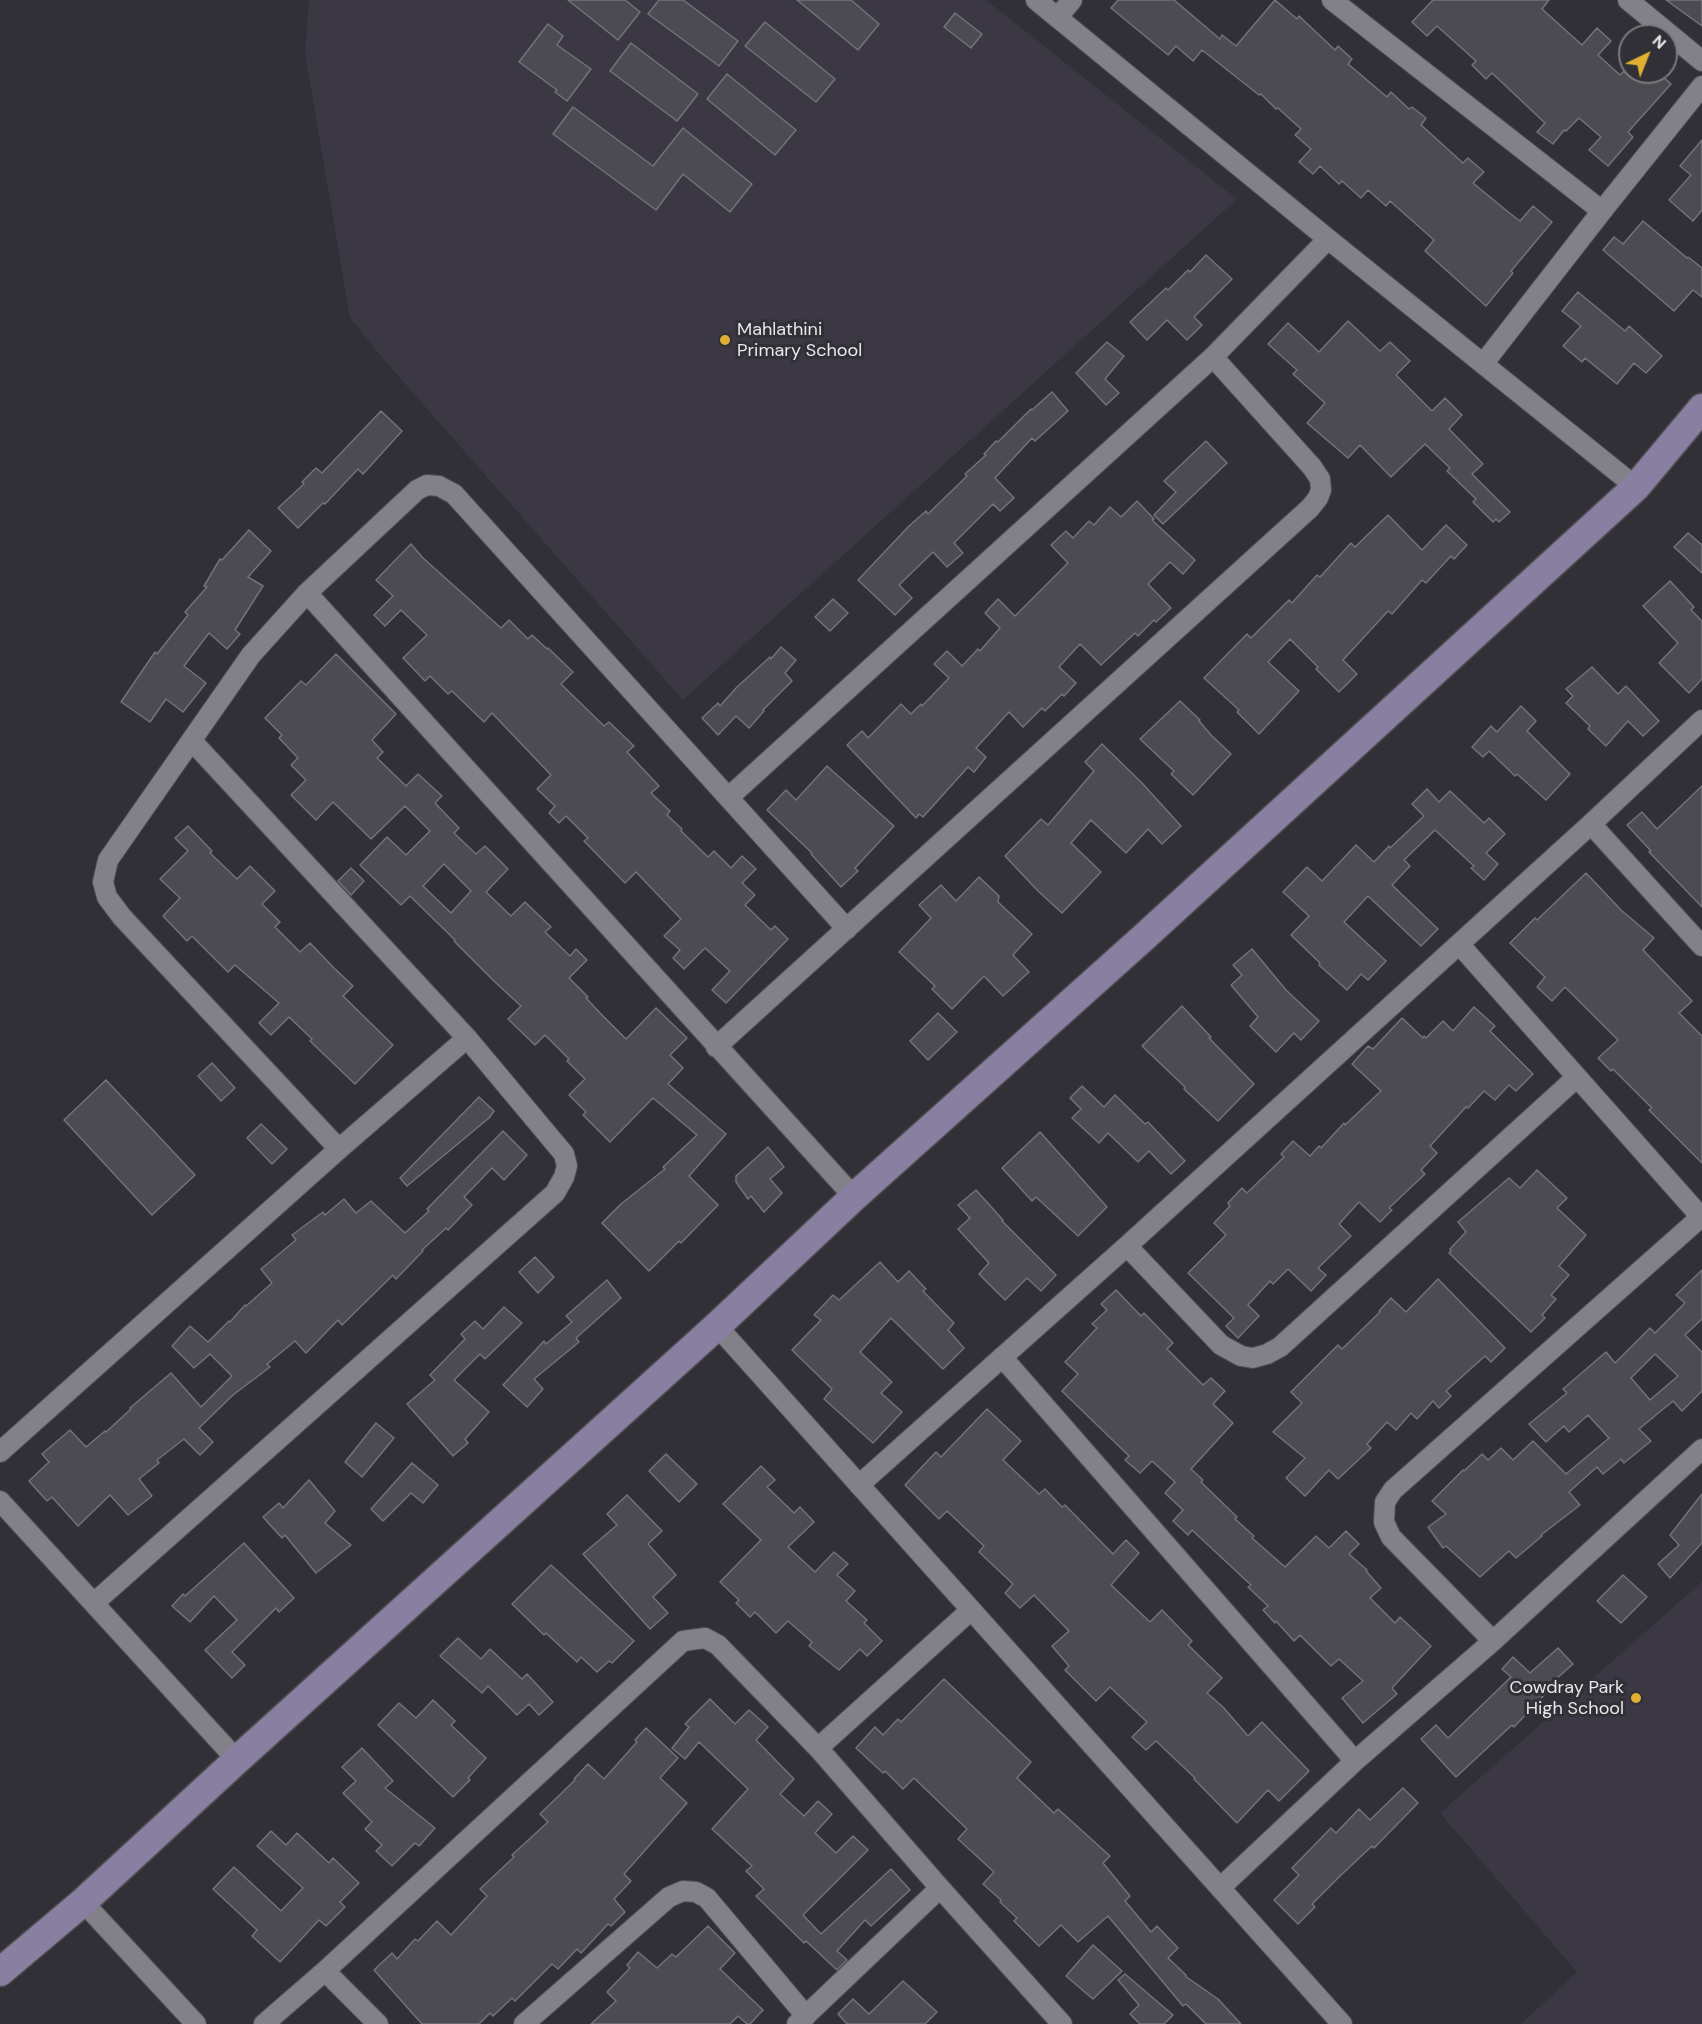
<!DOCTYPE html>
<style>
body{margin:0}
#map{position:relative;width:1702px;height:2024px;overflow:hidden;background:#313036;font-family:"DM Sans",sans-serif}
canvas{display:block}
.north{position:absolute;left:1618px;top:24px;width:60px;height:60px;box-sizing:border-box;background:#313036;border:2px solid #7a797e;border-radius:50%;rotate:43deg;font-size:16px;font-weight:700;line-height:24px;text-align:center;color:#e8e7eb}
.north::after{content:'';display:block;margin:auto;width:21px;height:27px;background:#dfb034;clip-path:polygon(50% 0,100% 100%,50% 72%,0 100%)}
</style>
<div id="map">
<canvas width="1702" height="2024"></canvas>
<div class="north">N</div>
</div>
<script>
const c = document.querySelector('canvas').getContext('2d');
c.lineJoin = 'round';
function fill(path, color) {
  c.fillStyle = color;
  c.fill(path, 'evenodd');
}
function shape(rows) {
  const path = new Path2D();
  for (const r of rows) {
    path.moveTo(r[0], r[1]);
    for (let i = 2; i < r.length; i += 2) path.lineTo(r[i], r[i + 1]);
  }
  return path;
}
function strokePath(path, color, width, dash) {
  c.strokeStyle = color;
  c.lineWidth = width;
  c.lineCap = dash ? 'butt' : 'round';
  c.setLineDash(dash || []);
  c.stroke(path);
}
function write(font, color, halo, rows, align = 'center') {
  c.font = font + ' "DM Sans",sans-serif';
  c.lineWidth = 6;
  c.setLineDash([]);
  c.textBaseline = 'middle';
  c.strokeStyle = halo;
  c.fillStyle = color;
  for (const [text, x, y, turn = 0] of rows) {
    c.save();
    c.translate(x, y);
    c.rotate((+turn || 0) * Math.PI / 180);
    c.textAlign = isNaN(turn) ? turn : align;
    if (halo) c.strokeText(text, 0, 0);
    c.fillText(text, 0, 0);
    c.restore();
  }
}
fill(shape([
 [309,0,986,0,1237,199,683,700,386,362,350,318,305,53],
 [1702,1582,1702,2024,1521,2024,1577,1972,1440,1813]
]), '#3b3843');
const building = shape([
 [568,0,625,0,640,12,618,40,568,0],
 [659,0,683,0,738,41,719,66,648,14,659,0],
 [797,0,851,0,879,24,858,50,797,0],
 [1118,0,1174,0,1220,39,1222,35,1236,46,1275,0,1297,19,1299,16,1335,50,1338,46,1352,59,1348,64,1387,97,1391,92,1409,109,1412,107,1426,118,1421,125,1463,163,1468,158,1484,172,1473,183,1507,211,1520,221,1533,206,1552,222,1511,271,1513,273,1486,306,1425,251,1434,240,1390,201,1386,206,1368,190,1361,198,1342,181,1339,184,1320,166,1313,174,1299,162,1311,149,1295,135,1301,129,1278,108,1276,109,1261,94,1259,95,1202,50,1193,61,1176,46,1168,55,1111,8,1118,0],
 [1433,0,1549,0,1542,9,1582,45,1597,28,1611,41,1598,55,1620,75,1623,72,1658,72,1671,84,1628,132,1633,137,1608,166,1589,150,1601,137,1579,118,1566,131,1564,130,1553,144,1537,132,1545,123,1492,73,1486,79,1472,65,1476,61,1437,26,1427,36,1412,22,1433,0],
 [1666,0,1702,0,1702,26,1666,0],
 [955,13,982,34,971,48,944,27,955,13],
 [765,22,835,79,816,102,745,46,765,22],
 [548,24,563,36,557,45,591,69,567,101,555,92,557,90,519,62,548,24],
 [631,43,698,94,677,121,610,71,631,43],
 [727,74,796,130,775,155,707,99,727,74],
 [573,107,653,166,683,128,752,184,730,212,683,174,656,210,553,134,573,107],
 [1702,140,1702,210,1693,221,1669,200,1691,175,1680,166,1702,140],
 [1643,221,1687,258,1688,257,1702,268,1702,297,1693,290,1674,311,1603,250,1614,237,1623,244,1643,221],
 [1206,255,1232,279,1194,317,1202,325,1187,340,1167,320,1147,340,1130,322,1166,288,1168,290,1188,270,1190,272,1206,255],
 [1578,292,1625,331,1629,326,1662,356,1646,373,1634,363,1617,384,1585,358,1582,362,1563,346,1581,326,1562,311,1578,292],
 [1348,321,1380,351,1390,342,1410,361,1396,375,1432,411,1445,398,1462,415,1449,429,1483,464,1472,474,1510,512,1499,522,1496,519,1493,522,1473,502,1476,499,1447,471,1450,468,1425,444,1391,477,1360,445,1348,458,1307,423,1325,403,1293,374,1297,370,1268,344,1288,323,1319,352,1348,321],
 [1107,342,1124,356,1105,379,1119,393,1106,405,1076,373,1107,342],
 [1052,392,1068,411,1035,441,1032,438,995,478,1014,498,1000,511,993,504,954,543,963,553,947,567,933,552,899,585,912,598,895,615,858,580,909,526,926,511,928,514,967,476,965,474,986,455,984,454,996,441,998,442,1031,409,1032,410,1052,392],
 [381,411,402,431,363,474,358,469,325,504,323,503,298,528,278,508,304,484,302,482,316,468,322,473,381,411],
 [1206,441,1227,463,1163,524,1154,515,1176,492,1164,481,1206,441],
 [1137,501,1154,519,1152,520,1195,560,1183,574,1170,562,1148,584,1171,608,1156,622,1154,620,1138,636,1135,633,1101,665,1080,644,1059,667,1076,683,1064,696,1062,694,1045,711,1042,708,1023,727,1009,712,976,748,986,757,974,772,968,767,923,817,919,814,916,818,847,745,862,731,868,738,901,704,911,714,921,704,922,706,949,678,934,664,947,651,962,666,978,649,980,651,1000,628,985,613,998,599,1015,616,1068,563,1051,545,1066,531,1073,538,1089,521,1094,525,1110,507,1121,517,1137,501],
 [1388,515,1422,550,1446,525,1467,545,1454,559,1451,556,1426,583,1422,580,1392,614,1388,611,1343,660,1357,674,1339,692,1316,669,1318,667,1290,639,1268,662,1299,691,1259,734,1237,712,1239,710,1204,678,1247,634,1251,638,1289,600,1292,603,1317,575,1320,577,1351,543,1355,547,1388,515],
 [249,530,271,551,248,577,263,586,235,630,240,634,227,649,209,633,184,666,206,683,183,712,166,699,150,722,121,702,155,652,157,654,188,615,185,612,207,587,204,586,220,559,222,560,249,530],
 [1688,533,1702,545,1702,573,1674,547,1688,533],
 [411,544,423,558,501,628,509,620,528,639,532,635,547,649,548,648,573,672,561,684,604,726,609,722,634,746,627,752,659,786,651,793,670,811,667,815,682,829,681,831,708,857,714,851,731,868,742,856,756,869,742,883,755,895,745,905,771,930,775,926,788,939,726,1003,712,990,730,971,705,948,684,969,673,958,680,950,664,936,681,919,636,872,625,883,584,841,588,838,566,816,559,823,549,813,555,806,537,789,551,775,492,713,484,722,452,691,448,694,430,676,425,681,403,658,427,635,401,610,385,626,374,615,393,596,376,580,411,544],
 [1670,581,1694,607,1691,610,1702,621,1702,679,1689,693,1659,663,1678,643,1643,606,1670,581],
 [833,599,848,613,830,631,815,617,833,599],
 [781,647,796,660,785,673,792,681,763,710,764,711,749,728,736,716,718,735,702,718,718,703,720,706,737,687,770,657,771,659,781,647],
 [336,654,396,714,372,740,383,752,377,758,406,786,418,774,442,796,435,803,459,828,454,833,476,854,485,846,508,869,486,892,511,916,525,902,551,927,545,932,570,956,576,949,587,960,569,978,588,997,586,998,601,1014,626,1039,656,1008,687,1038,670,1055,683,1068,668,1084,726,1134,689,1176,718,1205,681,1243,679,1241,649,1271,602,1223,621,1204,665,1169,663,1167,697,1135,653,1098,610,1142,583,1115,586,1112,569,1095,585,1079,567,1061,569,1059,545,1035,535,1045,508,1019,521,1006,495,982,454,941,455,940,410,896,401,905,360,865,387,837,406,855,430,831,405,806,371,839,333,802,316,820,291,795,306,780,291,765,298,758,279,738,282,735,265,718,301,681,306,685,336,654],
 [444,864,471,891,451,913,423,886,444,864],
 [1592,667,1618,694,1626,686,1659,721,1643,736,1628,721,1606,746,1588,729,1590,726,1566,703,1573,696,1566,689,1592,667],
 [1180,701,1200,720,1199,721,1211,735,1231,754,1193,795,1171,774,1174,771,1140,739,1180,701],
 [1521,706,1536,721,1527,731,1570,774,1546,800,1517,774,1515,776,1489,751,1483,757,1472,747,1491,726,1497,732,1521,706],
 [1102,744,1142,783,1181,826,1162,844,1148,829,1126,853,1091,820,1071,843,1101,872,1062,913,1038,891,1005,856,1041,819,1048,825,1094,771,1085,762,1102,744],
 [827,766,894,826,855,868,858,871,841,887,811,854,812,853,767,810,786,790,796,800,827,766],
 [1702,786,1702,907,1649,852,1651,851,1627,825,1642,812,1657,829,1702,786],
 [1427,789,1439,802,1450,791,1484,823,1489,818,1505,834,1486,853,1498,864,1484,880,1471,868,1474,866,1435,830,1404,860,1410,866,1392,885,1438,929,1421,946,1368,896,1344,922,1386,961,1368,980,1361,974,1347,990,1319,965,1320,963,1291,935,1309,916,1283,892,1307,867,1322,881,1356,845,1374,862,1389,846,1390,848,1424,816,1412,804,1427,789],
 [188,826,212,851,210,853,237,879,250,866,275,891,262,904,280,922,275,927,300,952,310,943,334,968,353,986,343,996,393,1045,355,1084,310,1041,312,1039,289,1017,271,1035,259,1023,279,1003,235,965,228,972,192,936,187,941,163,916,180,898,160,879,188,851,175,838,188,826],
 [351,868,364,881,351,895,338,881,351,868],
 [1586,873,1621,910,1654,938,1643,950,1692,1001,1679,1013,1702,1036,1702,1163,1649,1110,1652,1108,1613,1069,1611,1071,1598,1058,1618,1040,1565,987,1552,1001,1537,987,1545,977,1510,943,1535,918,1537,920,1586,873],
 [979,877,999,896,998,902,1032,934,1013,955,1029,972,1003,996,984,976,952,1009,932,989,935,986,899,952,931,918,919,905,941,885,956,901,979,877],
 [1252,949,1286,990,1319,1021,1301,1040,1294,1033,1276,1052,1250,1026,1258,1017,1231,985,1242,975,1233,965,1252,949],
 [1182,1006,1211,1037,1209,1038,1254,1084,1218,1121,1184,1089,1185,1087,1142,1046,1182,1006],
 [1474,1007,1495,1026,1490,1031,1533,1074,1516,1091,1509,1085,1495,1100,1484,1091,1468,1108,1466,1107,1430,1146,1437,1153,1421,1170,1425,1174,1389,1208,1392,1210,1380,1222,1359,1202,1339,1224,1351,1236,1318,1268,1326,1275,1311,1291,1288,1269,1273,1284,1270,1281,1248,1305,1259,1316,1238,1338,1226,1326,1234,1318,1188,1273,1226,1235,1214,1223,1230,1206,1228,1203,1242,1188,1247,1193,1284,1157,1281,1154,1293,1141,1310,1156,1319,1146,1321,1148,1344,1123,1345,1125,1381,1091,1352,1064,1368,1046,1373,1049,1402,1018,1423,1038,1424,1036,1426,1038,1443,1021,1453,1031,1474,1007],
 [938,1013,957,1032,928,1060,910,1041,938,1013],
 [212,1063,235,1088,221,1101,198,1076,212,1063],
 [106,1080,195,1175,152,1215,64,1120,106,1080],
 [1082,1086,1104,1107,1115,1095,1145,1124,1148,1122,1185,1161,1171,1174,1149,1151,1138,1162,1108,1133,1099,1143,1072,1118,1081,1109,1070,1098,1082,1086],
 [479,1097,494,1111,489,1118,407,1186,400,1178,479,1097],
 [261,1124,287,1149,272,1164,247,1138,261,1124],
 [503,1131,527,1155,504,1180,492,1168,464,1197,472,1205,448,1230,446,1228,422,1250,423,1251,396,1279,393,1275,342,1325,338,1320,306,1353,295,1341,267,1364,270,1367,233,1395,199,1428,213,1442,200,1455,184,1439,157,1460,159,1463,139,1479,152,1496,128,1515,110,1495,78,1526,52,1497,47,1501,29,1481,49,1462,42,1454,70,1430,86,1447,105,1431,106,1432,131,1409,130,1408,171,1373,201,1407,232,1376,210,1354,194,1368,172,1346,190,1326,208,1342,229,1321,230,1322,245,1305,246,1306,272,1283,261,1269,296,1240,292,1235,323,1212,325,1215,344,1199,356,1213,371,1201,405,1233,429,1211,427,1209,503,1131],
 [1040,1132,1107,1207,1078,1236,1036,1197,1032,1201,1002,1168,1040,1132],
 [768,1147,784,1167,770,1179,782,1193,764,1212,751,1196,748,1199,736,1182,736,1176,768,1147],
 [1537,1170,1567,1198,1557,1208,1586,1235,1559,1266,1569,1275,1551,1295,1556,1299,1542,1315,1545,1318,1531,1332,1449,1253,1451,1251,1450,1249,1466,1232,1458,1222,1509,1178,1520,1188,1537,1170],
 [976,1190,1003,1220,1002,1221,1056,1275,1041,1291,1027,1278,1005,1300,979,1274,989,1263,958,1229,970,1218,958,1205,976,1190],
 [535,1257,554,1277,538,1293,519,1272,535,1257],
 [880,1262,898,1282,909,1271,926,1289,923,1291,954,1323,948,1330,964,1348,943,1369,891,1318,860,1352,892,1382,881,1393,902,1412,873,1443,824,1399,832,1389,792,1350,821,1320,814,1315,833,1295,839,1300,880,1262],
 [1702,1270,1702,1319,1685,1335,1702,1352,1702,1391,1682,1411,1673,1401,1639,1429,1651,1441,1624,1463,1621,1459,1603,1474,1597,1467,1569,1492,1580,1505,1541,1535,1542,1536,1516,1558,1509,1551,1480,1577,1446,1546,1443,1548,1428,1527,1446,1514,1432,1501,1463,1470,1464,1471,1482,1454,1488,1460,1501,1448,1513,1460,1533,1441,1566,1474,1609,1438,1588,1415,1569,1432,1564,1426,1546,1442,1529,1424,1567,1393,1563,1389,1606,1352,1615,1363,1650,1328,1655,1333,1685,1303,1676,1295,1702,1270],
 [1655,1354,1678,1376,1650,1400,1631,1378,1655,1354],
 [1438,1279,1505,1348,1491,1362,1485,1356,1446,1391,1451,1396,1439,1408,1433,1401,1417,1419,1411,1413,1396,1430,1387,1422,1367,1444,1371,1448,1338,1479,1329,1470,1305,1496,1286,1478,1305,1458,1273,1432,1302,1403,1291,1392,1338,1345,1342,1349,1380,1312,1379,1311,1391,1298,1406,1312,1438,1279],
 [607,1280,621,1298,576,1338,579,1342,534,1379,543,1389,527,1407,503,1385,544,1341,546,1344,572,1322,566,1316,607,1280],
 [1116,1290,1141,1316,1144,1313,1173,1343,1167,1349,1203,1385,1211,1378,1225,1391,1213,1404,1233,1423,1191,1469,1203,1480,1201,1482,1237,1517,1235,1519,1254,1536,1252,1538,1285,1567,1316,1536,1329,1548,1346,1531,1359,1544,1349,1554,1367,1570,1366,1571,1381,1588,1370,1598,1395,1623,1400,1617,1431,1646,1392,1688,1397,1694,1363,1723,1342,1698,1363,1681,1339,1659,1331,1666,1300,1635,1294,1641,1276,1621,1275,1623,1263,1610,1268,1606,1248,1587,1251,1585,1192,1530,1188,1535,1173,1521,1183,1510,1165,1493,1175,1482,1152,1461,1140,1473,1125,1460,1129,1456,1062,1391,1078,1374,1065,1362,1097,1328,1092,1324,1107,1310,1101,1304,1116,1290],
 [504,1307,522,1323,485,1359,480,1354,454,1380,489,1412,465,1439,468,1443,453,1456,407,1404,435,1380,430,1375,465,1339,461,1334,475,1321,483,1329,504,1307],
 [987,1409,1021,1441,1003,1460,1039,1494,1045,1489,1062,1507,1065,1505,1113,1554,1126,1540,1139,1553,1111,1585,1150,1622,1162,1610,1192,1641,1188,1645,1222,1678,1207,1693,1223,1707,1248,1736,1262,1722,1309,1771,1279,1801,1268,1790,1237,1823,1194,1779,1195,1778,1156,1741,1146,1750,1132,1737,1147,1722,1110,1687,1096,1701,1065,1670,1069,1666,1052,1646,1069,1631,1034,1595,1020,1608,1005,1593,1013,1584,979,1552,984,1546,947,1511,939,1519,905,1485,936,1452,941,1457,987,1409],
 [376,1423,394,1438,362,1477,345,1462,376,1423],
 [666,1454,697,1484,679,1502,649,1471,666,1454],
 [412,1463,438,1485,423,1503,411,1493,383,1521,371,1509,412,1463],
 [761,1466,775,1480,767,1487,794,1513,800,1507,814,1522,788,1547,815,1572,834,1552,848,1564,837,1575,855,1591,846,1601,867,1620,864,1623,882,1641,867,1656,860,1649,839,1670,809,1646,812,1642,788,1621,776,1633,755,1612,750,1617,736,1603,739,1600,720,1582,761,1540,723,1504,761,1466],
 [309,1480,335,1511,325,1523,351,1545,316,1573,285,1535,282,1538,263,1517,279,1503,283,1508,309,1480],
 [1702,1494,1702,1543,1670,1578,1658,1564,1679,1545,1670,1535,1702,1494],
 [627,1495,662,1531,648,1544,676,1575,653,1597,668,1613,650,1629,583,1554,617,1525,607,1514,627,1495],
 [244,1543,294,1598,279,1612,276,1608,232,1652,245,1665,232,1678,205,1650,237,1620,214,1596,190,1622,172,1606,183,1594,185,1596,244,1543],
 [551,1565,634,1641,612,1663,609,1661,597,1672,581,1657,577,1662,546,1633,544,1635,512,1604,551,1565],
 [1623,1575,1647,1597,1621,1623,1597,1601,1623,1575],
 [458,1638,481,1659,490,1649,522,1679,527,1674,553,1702,539,1715,529,1704,517,1715,488,1686,482,1693,440,1656,458,1638],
 [1558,1648,1573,1664,1546,1688,1549,1690,1514,1727,1512,1725,1456,1777,1421,1739,1436,1725,1448,1738,1511,1677,1502,1669,1513,1657,1530,1673,1558,1648],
 [944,1679,1031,1762,1017,1778,1054,1813,1058,1809,1110,1856,1103,1863,1130,1896,1125,1901,1151,1932,1157,1926,1178,1948,1168,1958,1186,1975,1185,1976,1218,1999,1241,2024,1206,2024,1186,2004,1183,2006,1108,1916,1078,1942,1061,1925,1039,1946,1014,1921,1017,1918,1000,1902,1001,1900,983,1884,994,1872,958,1839,967,1829,914,1778,903,1789,885,1771,883,1773,856,1748,875,1727,883,1735,898,1719,901,1722,944,1679],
 [710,1699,735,1724,749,1710,768,1727,756,1740,794,1779,780,1794,804,1816,818,1801,832,1814,815,1833,836,1853,853,1836,868,1850,803,1915,821,1934,891,1869,910,1890,871,1926,865,1920,837,1951,847,1960,837,1970,806,1941,804,1943,756,1896,764,1889,746,1871,752,1866,712,1829,748,1789,699,1742,685,1759,672,1748,689,1727,685,1724,710,1699],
 [433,1700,455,1721,451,1725,486,1758,468,1778,470,1780,453,1797,378,1725,399,1703,416,1718,433,1700],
 [646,1728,678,1758,660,1778,687,1803,624,1874,631,1881,614,1899,625,1912,611,1926,608,1924,581,1953,577,1949,558,1969,552,1964,515,2001,512,1998,493,2016,490,2013,479,2024,422,2024,374,1970,392,1953,397,1959,415,1939,418,1941,437,1921,451,1935,487,1896,480,1889,514,1857,512,1855,548,1822,540,1814,575,1780,574,1779,588,1764,604,1779,637,1742,635,1740,646,1728],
 [362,1748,393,1781,385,1788,435,1828,419,1846,415,1843,392,1866,376,1851,382,1845,365,1829,372,1822,343,1793,356,1781,342,1767,362,1748],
 [1403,1788,1418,1803,1374,1848,1372,1846,1339,1877,1312,1904,1315,1907,1298,1924,1274,1900,1299,1875,1292,1868,1331,1828,1336,1833,1359,1809,1370,1820,1403,1788],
 [271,1831,286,1845,297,1833,329,1863,333,1858,359,1883,340,1902,345,1907,326,1926,319,1920,280,1962,252,1936,257,1930,213,1889,234,1867,281,1911,303,1888,257,1846,271,1831],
 [708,1926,735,1953,720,1969,763,2010,750,2024,747,2024,738,2016,730,2024,591,2024,616,2001,607,1992,630,1968,627,1965,638,1952,657,1968,672,1954,676,1957,708,1926],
 [1093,1945,1122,1971,1093,1999,1066,1976,1093,1945],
 [1125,1974,1173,2015,1164,2024,1140,2024,1130,2014,1139,2005,1118,1980,1125,1974],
 [903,1981,937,2012,925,2024,847,2024,838,2014,853,1999,869,2014,903,1981]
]);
fill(building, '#4c4b51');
strokePath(building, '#737279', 1.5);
const street = shape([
 [1036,0,1328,239,1636,487],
 [1332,0,1602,211],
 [1628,0,1702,61],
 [1058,17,1072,0],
 [1483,364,1602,211,1702,86],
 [307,593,854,1197],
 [729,797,1213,357,1328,239],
 [1591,824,1702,946],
 [1459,944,1702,1218],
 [716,1047,1310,508,1318,498,1321,490,1320,479,1312,467,1213,357],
 [339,1149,122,917,107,897,103,882,108,860,251,655,307,593,417,490,427,485,439,486,454,494,847,929],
 [1127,1246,1221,1345,1241,1356,1253,1358,1267,1354,1280,1347,1577,1077],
 [717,1326,1342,2024],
 [1002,1357,1355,1761],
 [0,1452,339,1149,467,1038],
 [859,1485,1127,1246,1591,824,1702,720],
 [0,1501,237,1760],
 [94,1603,555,1193,564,1177,567,1166,564,1154,467,1038,192,741],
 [1493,1641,1391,1537,1384,1522,1385,1502,1393,1490,1701,1217],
 [818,1748,971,1610],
 [1220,1888,1355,1761,1493,1641,1702,1449],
 [83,1902,196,2024],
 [325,1971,378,2024],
 [264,2024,325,1971,683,1641,705,1638,718,1645,818,1748,940,1888,1062,2024],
 [524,2024,669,1897,683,1891,696,1892,707,1898,806,2016],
 [797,2024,940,1888]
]);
const secondary = shape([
 [0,1972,83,1902,237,1760,717,1326,854,1197,1143,938,1636,487,1702,408]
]);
strokePath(street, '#4f4e53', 22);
strokePath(secondary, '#4f4e53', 31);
strokePath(street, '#838188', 20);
strokePath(secondary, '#897fa1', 28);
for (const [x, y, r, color] of [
 [725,340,6,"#dfb034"],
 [1636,1698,6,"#dfb034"]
]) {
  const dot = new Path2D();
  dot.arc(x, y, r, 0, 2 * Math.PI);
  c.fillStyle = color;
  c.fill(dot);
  strokePath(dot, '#313036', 2);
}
write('18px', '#e8e7eb', '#313036', [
 ["Mahlathini",737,330],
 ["Primary School",737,351],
 ["Cowdray Park",1624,1688,"right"],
 ["High School",1624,1709,"right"]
], 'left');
</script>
